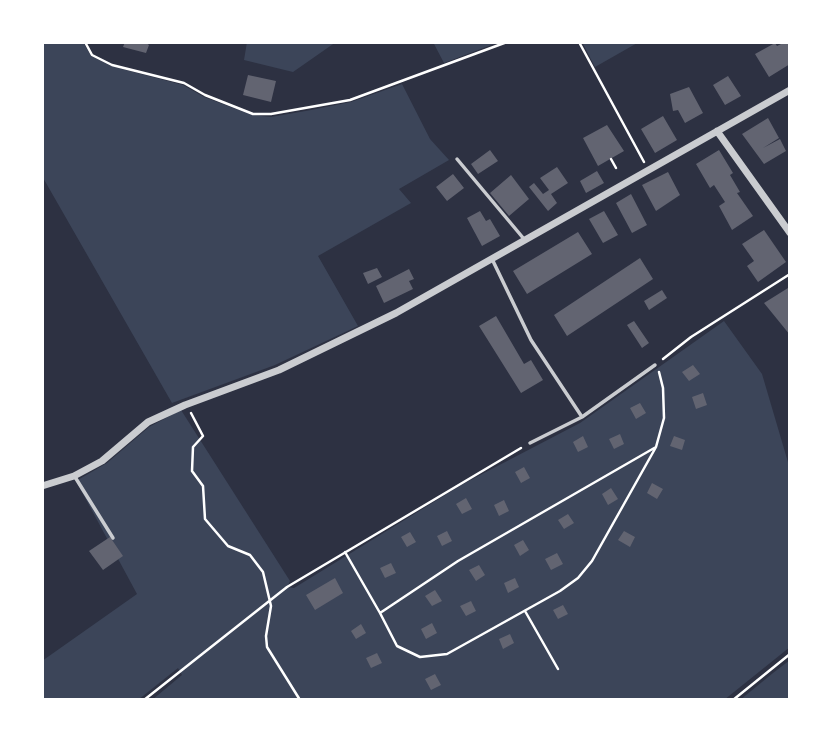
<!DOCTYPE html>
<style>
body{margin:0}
#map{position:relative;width:832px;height:742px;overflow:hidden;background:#2d3142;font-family:"DM Sans",sans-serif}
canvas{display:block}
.frame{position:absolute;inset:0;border:44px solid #fff;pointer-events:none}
</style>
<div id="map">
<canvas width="832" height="742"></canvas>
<div class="frame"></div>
</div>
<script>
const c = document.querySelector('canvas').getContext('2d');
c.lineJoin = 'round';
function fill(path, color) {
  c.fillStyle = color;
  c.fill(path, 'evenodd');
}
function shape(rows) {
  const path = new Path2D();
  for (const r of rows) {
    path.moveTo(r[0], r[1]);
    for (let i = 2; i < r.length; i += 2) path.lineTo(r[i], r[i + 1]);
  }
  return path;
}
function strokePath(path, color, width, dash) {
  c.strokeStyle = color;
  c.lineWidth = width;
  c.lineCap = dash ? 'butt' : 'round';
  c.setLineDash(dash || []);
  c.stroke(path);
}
fill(shape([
 [42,42,83,42,91,56,111,66,183,85,204,97,252,115,271,117,311,110,351,102,402,84,430,139,449,160,399,189,411,203,318,256,358,326,275,365,172,403,42,176],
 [247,42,336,42,293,72,244,60],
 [433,42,499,42,444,63],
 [582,42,639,42,595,67],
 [724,321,762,374,790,469,790,647,724,700,152,700,182,675,178,668,138,700,42,700,42,661,137,594,76,481,107,463,149,427,181,410,290,581,287,587,294,588,463,484,580,423],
 [790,660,790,700,740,700,773,673]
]), '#3c4559');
fill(shape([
 [125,42,145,42,149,45,146,53,123,47],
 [785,42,790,42,790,64,769,77,755,54,775,43,777,46],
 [248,75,276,81,271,102,243,95],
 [728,76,741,96,725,105,713,85],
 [689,87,703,113,685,123,678,110,673,111,670,94],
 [663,116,677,140,655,153,641,129],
 [768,118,779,138,763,148,780,139,786,151,764,164,742,134],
 [607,125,624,151,598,166,583,138],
 [490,150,498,161,478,174,471,164],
 [719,150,733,173,730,175,740,192,737,193,753,216,732,230,719,206,725,202,714,185,710,188,696,164],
 [557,167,568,183,551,194,557,203,548,211,529,187,534,183,543,194,549,190,540,178],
 [597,171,604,183,586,193,580,181],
 [668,172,680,195,656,211,642,185],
 [453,174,464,188,447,201,436,187],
 [511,175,529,199,509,216,490,193],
 [631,194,647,225,632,233,616,203],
 [480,211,486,221,490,219,500,236,482,246,467,218],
 [604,211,618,235,603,243,589,219],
 [764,230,786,262,758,282,747,266,754,261,742,244],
 [578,232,592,254,527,294,513,271],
 [640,258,653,279,567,336,554,315],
 [377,268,382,277,368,284,363,273],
 [409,269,414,279,409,281,413,289,384,303,376,286],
 [788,288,790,290,790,335,764,303],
 [662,290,667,298,649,310,644,301],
 [496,316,524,364,531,360,543,380,521,393,479,326],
 [634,321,649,343,642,348,627,325],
 [693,365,700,374,689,381,682,372],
 [703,393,707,405,696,409,692,397],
 [640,403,646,413,636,419,630,408],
 [620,434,624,444,614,449,609,439],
 [583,436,588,447,578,452,573,442],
 [674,436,685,440,682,450,670,446],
 [524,467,530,478,521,483,515,472],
 [652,483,663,489,657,499,647,493],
 [611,488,618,499,608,505,602,494],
 [466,498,472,509,462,514,456,504],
 [504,500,509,511,499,516,494,505],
 [568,514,574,523,564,529,558,520],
 [447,531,452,541,442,546,437,536],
 [624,531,635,537,630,547,618,540],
 [410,532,416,542,407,547,401,537],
 [110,537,123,556,103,570,89,551],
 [523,540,529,550,520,556,514,545],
 [557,553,563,564,551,570,545,559],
 [391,563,396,573,385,578,380,568],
 [479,565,485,575,476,581,469,570],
 [335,578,343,593,315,610,306,595],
 [515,578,519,587,508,593,504,583],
 [435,590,442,601,432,606,425,596],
 [471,601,476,611,466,616,460,606],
 [563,605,568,614,558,619,553,610],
 [432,623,437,633,426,639,421,629],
 [361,624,366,633,356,639,351,631],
 [510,634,514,643,503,649,499,639],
 [377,653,382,663,371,668,366,658],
 [435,674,441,685,431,690,425,679]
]), '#626471');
strokePath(shape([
 [85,42,92,55,112,65,184,83,205,95,253,114,271,114,350,100,507,42],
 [579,42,644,162],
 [611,159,616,168],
 [663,359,691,337,790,274],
 [191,413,203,436,193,447,192,471,203,486,205,519,228,546,250,555,263,572,271,606,266,636,267,647,300,700],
 [656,447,592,561,578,578,560,591,447,654,420,657,397,646,380,613,458,561,656,447,664,418,663,388,659,372],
 [345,552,380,613],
 [525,611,558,669],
 [144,700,287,587,521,448],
 [733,700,790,654]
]), '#fff', 2.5);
strokePath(shape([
 [457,159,524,239],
 [493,261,531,340,582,417],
 [530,443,582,417,655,365],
 [75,477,113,538]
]), '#caccd0', 3.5);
strokePath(shape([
 [717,131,790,233],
 [42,486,74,476,102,461,148,422,185,405,279,370,396,313,790,90]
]), '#caccd0', 7);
</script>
